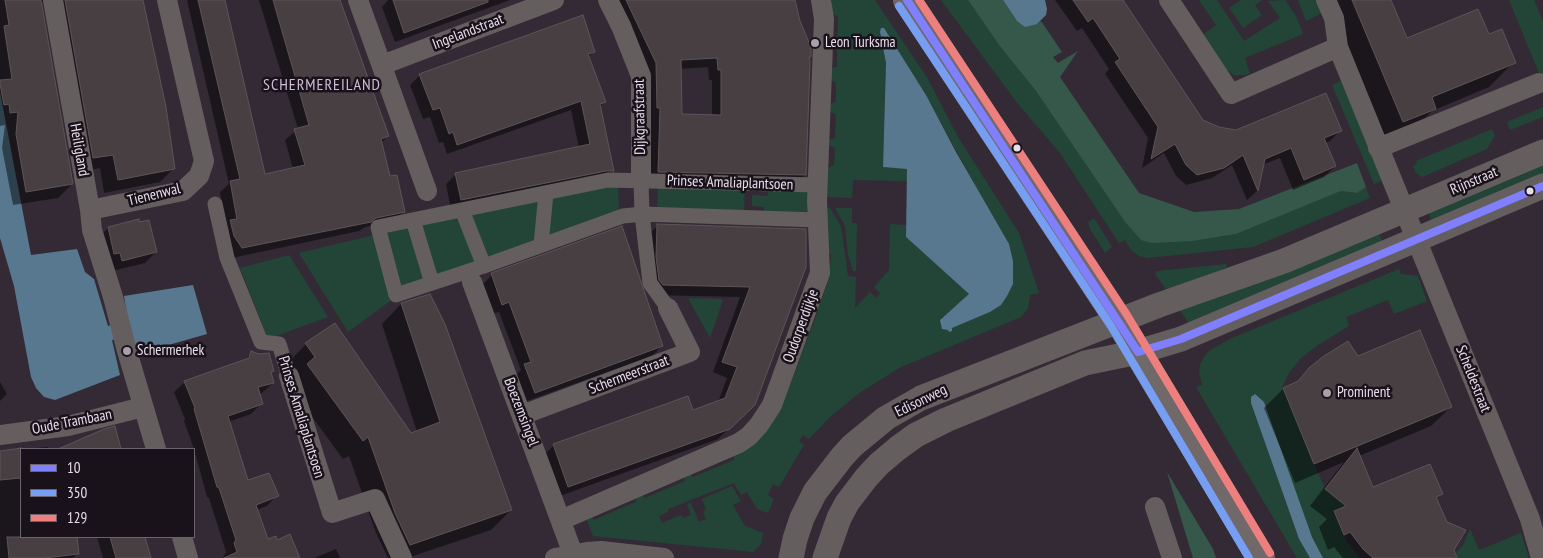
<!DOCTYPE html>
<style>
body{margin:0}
#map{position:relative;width:1543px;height:558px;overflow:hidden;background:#332a36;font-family:"PT Sans Narrow",sans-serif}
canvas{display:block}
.legend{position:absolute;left:20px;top:448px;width:175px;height:90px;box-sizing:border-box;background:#19121b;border:1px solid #6b646e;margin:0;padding:6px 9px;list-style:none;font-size:15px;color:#e7deeb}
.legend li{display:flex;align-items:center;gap:10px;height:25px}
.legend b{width:25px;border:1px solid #6b646e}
</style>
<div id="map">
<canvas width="1543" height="558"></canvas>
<ul class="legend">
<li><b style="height:6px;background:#8080ff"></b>10</li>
<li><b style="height:6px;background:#769ff4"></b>350</li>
<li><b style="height:6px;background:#ed7f7f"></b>129</li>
</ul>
</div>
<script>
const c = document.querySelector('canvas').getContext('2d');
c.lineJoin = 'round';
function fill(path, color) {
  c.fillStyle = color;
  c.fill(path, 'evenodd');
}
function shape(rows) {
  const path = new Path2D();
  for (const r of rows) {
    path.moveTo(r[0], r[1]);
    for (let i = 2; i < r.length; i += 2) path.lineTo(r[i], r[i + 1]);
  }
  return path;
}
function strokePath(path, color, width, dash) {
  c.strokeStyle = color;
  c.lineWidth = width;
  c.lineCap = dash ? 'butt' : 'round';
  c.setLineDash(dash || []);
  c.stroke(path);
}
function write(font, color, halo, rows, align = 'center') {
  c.font = font + ' "PT Sans Narrow",sans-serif';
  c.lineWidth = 5;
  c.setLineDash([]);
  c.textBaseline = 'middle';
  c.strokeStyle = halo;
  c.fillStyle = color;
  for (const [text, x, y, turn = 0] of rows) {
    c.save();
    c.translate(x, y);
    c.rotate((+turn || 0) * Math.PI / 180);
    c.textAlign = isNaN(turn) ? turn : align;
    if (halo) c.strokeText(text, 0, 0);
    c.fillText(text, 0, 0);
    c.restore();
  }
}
fill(shape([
 [832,0,875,0,928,79,958,137,1019,233,1039,293,1030,295,1028,309,1021,317,899,368,858,394,831,416,809,439,803,435,799,441,804,445,779,487,773,484,768,495,774,499,768,513,757,509,747,492,741,495,734,483,668,509,668,512,659,516,662,523,681,515,683,518,691,515,687,504,691,503,699,522,706,519,703,511,706,509,702,499,732,486,741,501,733,505,745,526,763,533,761,544,753,552,593,536,585,516,591,516,594,520,636,502,635,497,641,494,645,498,685,481,684,476,690,473,693,477,734,460,734,454,745,451,767,430,787,393,818,311,817,308,821,301,829,279,831,256,831,254,826,254,827,208,830,208,841,227,848,276,856,277,855,308,870,292,876,298,880,293,874,287,889,270,890,224,906,225,906,237,970,295,941,318,951,328,990,312,997,308,1007,296,1013,284,979,193,926,95,884,28,880,32,886,63,883,167,907,168,907,181,853,180,852,198,827,197,828,168,834,165,835,148,828,145,828,140,835,138,836,114,830,112,830,104,836,102,836,82,830,80,830,68,837,67,838,16,830,14,828,5,832,4],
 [941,0,968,0,999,45,1036,91,1125,222,1141,240,1193,241,1236,234,1341,191,1357,193,1366,187,1370,198,1253,247,1148,258,1139,256,1131,250,1125,240,1119,243,1060,153,1018,104],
 [1199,0,1217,0,1244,41,1280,18,1268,1,1285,0,1296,16,1303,34,1245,58,1250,74,1245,75,1234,75,1227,70,1203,35,1216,25],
 [1241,0,1262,0,1255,5,1262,15,1243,28,1229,8],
 [1298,0,1317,0,1322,13,1306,21],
 [1509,0,1534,0,1543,21,1543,83],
 [1341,81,1383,180,1374,184,1332,85],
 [1543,107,1543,117,1510,130,1507,122],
 [1492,129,1495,135,1487,149,1422,177,1416,173,1413,166,1417,164,1416,161],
 [1543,159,1543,178,1433,224,1426,207],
 [618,184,619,212,397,296,348,332,299,253,416,225],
 [658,185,745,187,744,214,657,212],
 [768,188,807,189,807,216,764,214,764,207,752,206,752,195,768,196],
 [835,208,852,208,852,223,857,223,856,271,853,271,848,255,845,226],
 [1094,218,1112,247,1105,253,1090,229,1088,222],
 [1377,228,1384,245,1189,324,1180,310],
 [289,255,328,317,268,339,240,268],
 [1226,264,1227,267,1168,292,1155,274,1157,271],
 [1399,269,1401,274,1418,276,1427,301,1394,314,1388,300,1346,317,1349,326,1318,345,1301,358,1289,373,1282,388,1325,489,1345,505,1333,511,1347,542,1360,558,1323,558,1312,537,1251,403,1299,539,1310,558,1297,558,1196,387,1202,385,1199,372,1200,364,1204,357,1210,350,1232,338],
 [688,298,721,299,723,300,710,338],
 [1470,529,1479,550,1521,533,1529,558,1457,558,1456,553,1463,545]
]), '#234538');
fill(shape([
 [968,0,1003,0,1017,21,1037,24,1041,21,1062,52,1053,57,1058,63,1078,51,1060,77,1139,193,1194,212,1239,209,1357,163,1366,187,1357,193,1341,191,1236,234,1193,241,1152,243,1141,240,1125,222,1036,91,999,45],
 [1167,472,1213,549,1216,558,1193,558]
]), '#36584a');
fill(shape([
 [1003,0,1045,0,1047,9,1046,15,1037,24,1025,27,1017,21],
 [881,28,884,28,926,95,956,152,1009,244,1013,261,1013,284,1007,296,1001,305,990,312,952,328,952,331,949,332,948,330,942,329,940,320,969,294,906,237,907,169,883,167,886,63,880,32],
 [0,92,31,255,77,249,85,272,94,279,108,326,128,320,124,296,193,285,207,334,137,354,132,335,112,340,120,375,55,400,44,397,36,388,31,377,14,286,0,238],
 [1255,394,1264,402,1312,537,1323,558,1310,558,1299,539,1251,403,1251,397]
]), '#587890');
fill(shape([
 [0,0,141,0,174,168,160,182,104,193,100,168,80,172,44,2,40,2,72,184,58,198,13,205,2,148,5,125,0,126],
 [187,0,224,0,264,175,293,169,285,140,298,129,259,0,339,0,388,136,381,143,389,178,404,211,394,221,365,227,359,231,232,258,220,192,229,184],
 [388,0,510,0,395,42,382,7],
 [611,0,793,0,808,57,805,175,795,185,649,181,650,118],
 [708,67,709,80,712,80,712,116,681,115,680,69],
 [1055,0,1121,0,1202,121,1219,128,1236,131,1341,130,1330,141,1325,143,1335,166,1324,177,1293,190,1280,158,1262,165,1257,191,1247,200,1232,165,1212,178,1186,185,1176,176,1164,153,1142,168,1148,138,1105,74,1109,69,1082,28,1077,31],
 [1317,0,1390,0,1407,40,1488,36,1514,62,1489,87,1432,111,1410,133,1378,146],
 [594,51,588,57,604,102,600,107,613,170,603,180,451,210,446,184,456,174,579,148,571,110,447,154,443,142,439,143,430,117,423,119,410,85,420,75],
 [658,225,805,230,754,404,718,439,557,497,543,456,554,445,692,411,718,402,727,378,713,372,740,297,652,295,647,236],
 [108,228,156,252,145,263,112,271,98,238],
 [492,275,662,346,652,356,524,402,515,376,521,370,499,312,492,314,482,285],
 [401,304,511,510,491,530,407,558,388,558,376,533,349,456,343,459,288,384,287,364,306,344,411,435,417,432,382,324],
 [252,353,273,370,270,373,273,383,262,393,259,394,261,404,251,414,228,422,247,481,277,495,267,506,256,510,267,541,277,541,298,558,226,558,223,557,226,552,209,498,207,497,194,449,184,421,185,419,174,392,185,382,243,362],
 [1358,358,1451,407,1431,426,1359,456,1373,489,1441,493,1436,499,1456,558,1343,558,1334,547,1328,550,1319,527,1327,519,1310,506,1344,462,1295,483,1264,408,1283,389],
 [0,382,7,394,0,401],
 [48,447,49,449,25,449],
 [21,450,21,537,76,537,77,554,73,558,0,558,0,452],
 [97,537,144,537,150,558,103,558],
 [336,549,340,558,314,558]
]), '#0007');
const building = shape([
 [5,0,41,0,73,184,26,192,16,134,18,112,10,113,9,104,4,105,0,84,0,80,12,79,4,26,9,25,5,0],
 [65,0,143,0,166,107,175,169,118,180,113,155,93,158,65,0],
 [198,0,225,0,265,174,305,165,294,129,309,125,273,0,340,0,389,136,381,139,390,176,397,175,405,212,376,218,371,222,242,248,234,236,230,220,237,219,230,181,240,179,198,0],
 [393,0,488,0,488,2,404,33,393,0],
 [626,0,795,0,800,21,811,47,811,57,809,57,810,62,806,175,658,172,660,108,657,108,656,63,626,0],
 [717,58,718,70,721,70,721,115,682,114,681,60,717,58],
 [1073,0,1123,0,1203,120,1219,127,1236,130,1326,93,1342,131,1324,138,1336,166,1304,180,1291,148,1265,159,1258,191,1243,155,1224,168,1197,175,1186,165,1175,144,1151,159,1158,127,1115,62,1120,59,1093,18,1088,22,1073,0],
 [1352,0,1391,0,1407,38,1478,9,1489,34,1502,29,1516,63,1432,97,1436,109,1403,122,1352,0],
 [583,15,595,52,588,54,606,102,600,104,614,171,606,171,461,200,455,173,590,144,581,101,457,145,453,132,449,134,440,108,433,110,419,74,583,15],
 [139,219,139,222,149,220,157,252,122,261,120,253,114,254,108,227,139,219],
 [657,224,806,229,806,267,755,405,730,429,568,487,553,444,688,396,693,410,725,398,737,367,722,362,750,287,663,285,659,280,656,257,657,224],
 [622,226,663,346,535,393,524,364,531,362,509,302,502,305,491,273,622,226],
 [430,294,445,324,512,510,410,545,395,513,368,437,363,441,307,364,315,357,305,343,335,323,411,433,440,422,401,303,430,294],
 [1420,330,1452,407,1314,464,1283,388,1298,381,1310,367,1324,356,1348,341,1358,356,1420,330],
 [251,351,259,354,269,353,274,371,271,372,274,383,258,387,263,404,228,416,248,480,269,473,279,496,256,505,268,539,276,536,277,540,290,534,300,558,224,558,237,552,234,543,236,540,219,488,217,487,194,409,195,408,184,381,249,358,251,351],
 [115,426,121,449,58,449,104,429,115,426],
 [21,448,21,478,0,480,0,451,21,448],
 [1357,448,1373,487,1430,464,1443,494,1436,497,1447,522,1466,530,1454,550,1457,558,1373,558,1363,549,1350,532,1344,535,1334,511,1346,506,1325,489,1357,448],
 [7,537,77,537,79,554,44,558,9,558,7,537],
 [110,537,145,537,151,558,116,558,110,537]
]);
fill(building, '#483f43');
strokePath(building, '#5d5458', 1);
strokePath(shape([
 [641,181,642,214,650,283,668,308],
 [215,204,227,258,261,342,279,344,289,376],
 [462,210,484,266],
 [413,220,432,283],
 [817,220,642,214,623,216,484,266,396,295,378,227,608,180,818,185],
 [541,245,546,193]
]), '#645e5f', 15);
strokePath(shape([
 [53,0,90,210,92,230,113,297,127,351,156,449],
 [358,0,427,191],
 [608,0,621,26,641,76,641,181],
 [1169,0,1231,94,1338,47,1334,18,1326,0],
 [1338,47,1530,519,1541,558],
 [382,65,554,0],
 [1378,148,1539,83],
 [90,210,183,191,199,176,204,161,167,0],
 [472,282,573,554],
 [289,376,332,513,375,499,402,558],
 [522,415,690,352,668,308],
 [0,435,68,426,143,407],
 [1155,507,1172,558],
 [561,520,739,443,749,436,759,425,772,405,820,273,817,201,824,19,821,0],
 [182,537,188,558],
 [555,558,587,552,601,551,664,558]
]), '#645e5f', 20);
strokePath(shape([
 [791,558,795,539,802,518,815,492,842,457,852,446,886,418,921,398,1159,305,1284,261,1543,152],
 [825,558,839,518,847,503,866,478,879,464,898,448,916,435,946,420,1085,363,1138,352,1181,339,1543,186]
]), '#645e5f', 25);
strokePath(shape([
 [907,0,1119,321,1261,558]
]), '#71686a', 28);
strokePath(shape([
 [907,0,1138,352,1181,339,1543,186]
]), '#8080ff', 8);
strokePath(shape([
 [899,6,1111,326,1249,558]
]), '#769ff4', 8);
strokePath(shape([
 [919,0,1127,315,1270,553]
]), '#ed7f7f', 8);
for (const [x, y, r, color] of [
 [815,43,5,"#a89fac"],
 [1017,148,4.5,"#e7deeb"],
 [1530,191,4.5,"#e7deeb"],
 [127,351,5,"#a89fac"],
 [1327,393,5,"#a89fac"]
]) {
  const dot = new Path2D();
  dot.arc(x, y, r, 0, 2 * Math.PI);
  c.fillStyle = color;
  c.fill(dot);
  strokePath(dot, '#19121b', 2);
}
write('15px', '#e7deeb', '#19121b', [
 ["Ingelandstraat",468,32,-21],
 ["Dijkgraafstraat",640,117,-91],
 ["Heiligland",79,150,80],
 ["Rijnstraat",1474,181,-23],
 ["Prinses Amaliaplantsoen",730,183,2],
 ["Tienenwal",154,195,-14],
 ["Oudorperdijkje",801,326,-70],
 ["Schermeerstraat",629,375,-21],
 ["Scheldestraat",1473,379,68],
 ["Edisonweg",921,401,-26],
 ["Boezemsingel",521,412,69],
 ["Prinses Amaliaplantsoen",301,417,73],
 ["Oude Trambaan",72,422,-11]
]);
write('15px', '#e7deeb', '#19121b', [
 ["Leon Turksma",825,43],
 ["Schermerhek",137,351],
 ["Prominent",1337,393]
], 'left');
c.letterSpacing = '1px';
write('16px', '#cfbdd7', '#19121b', [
 ["SCHERMEREILAND",322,85]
]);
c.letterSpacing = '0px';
</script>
